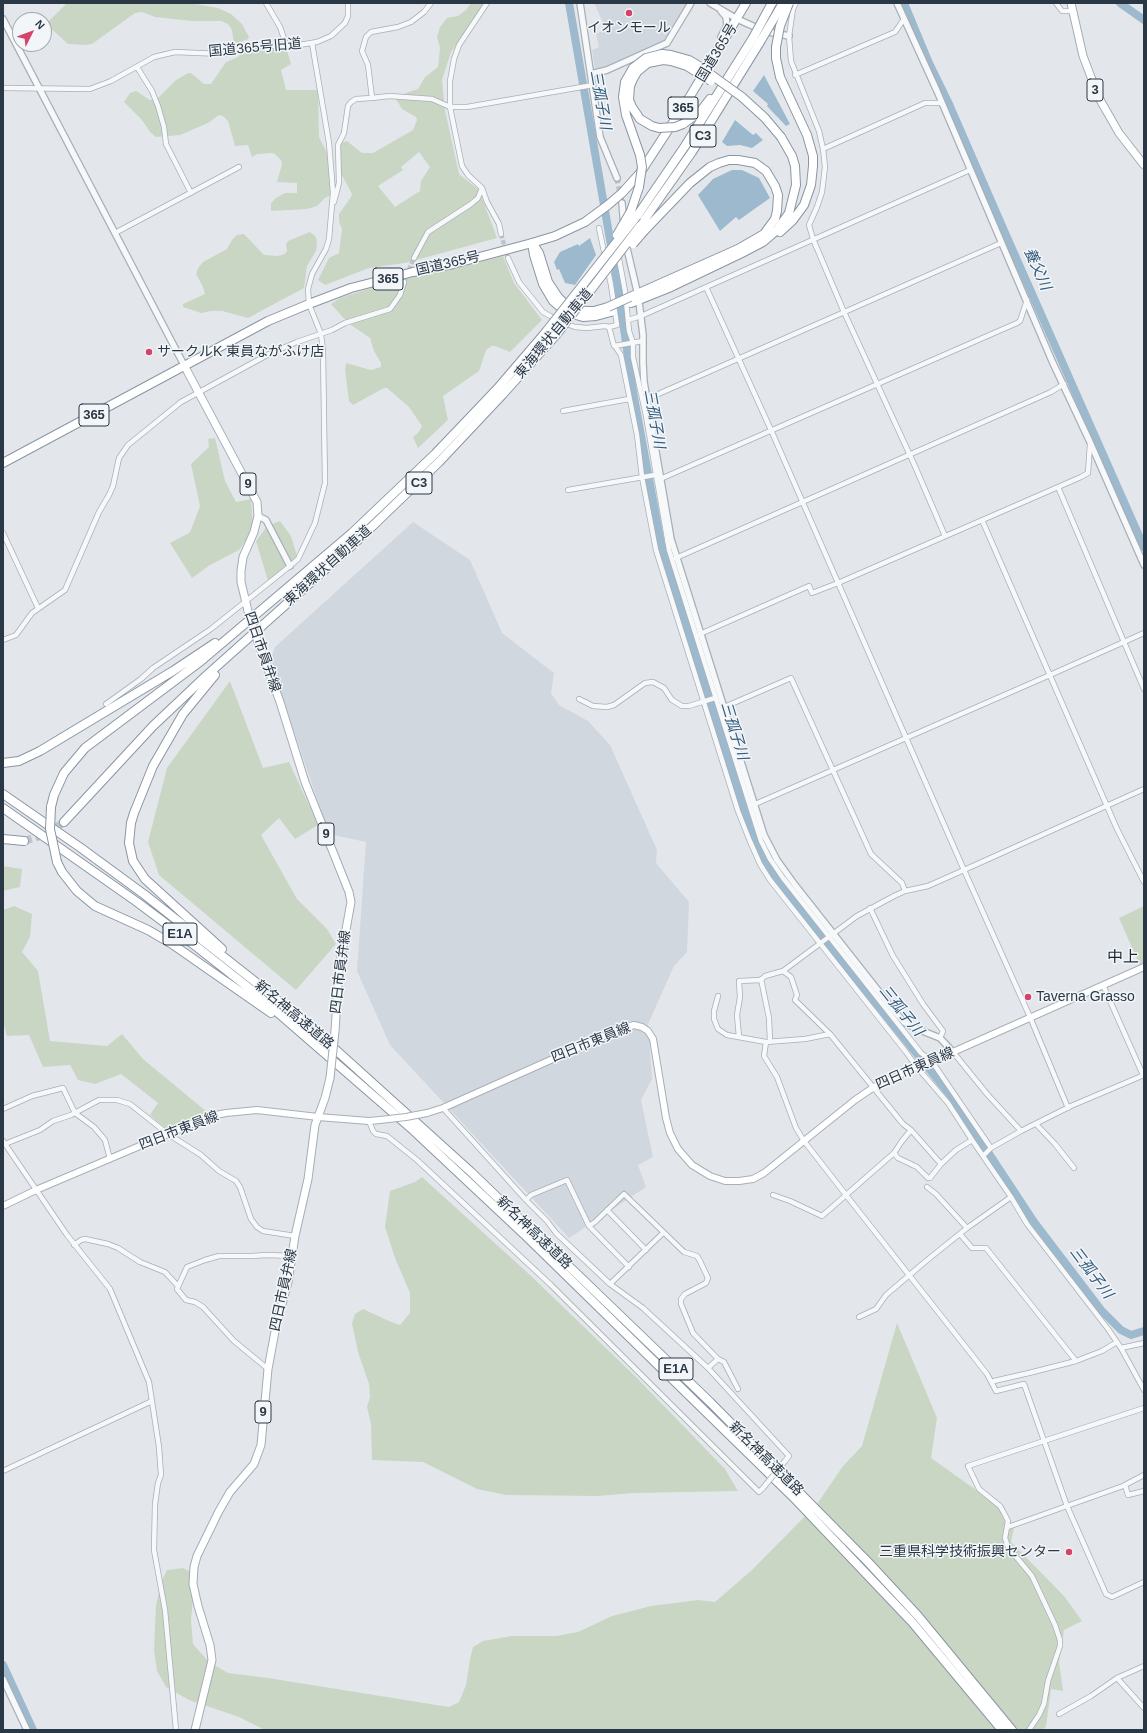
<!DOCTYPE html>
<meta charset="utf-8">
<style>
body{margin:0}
#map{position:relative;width:1147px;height:1733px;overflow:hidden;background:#e3e7ec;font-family:Helvetica,sans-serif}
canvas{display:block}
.frame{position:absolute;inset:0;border:4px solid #2a3745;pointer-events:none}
.north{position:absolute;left:12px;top:12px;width:40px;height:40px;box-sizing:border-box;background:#f3f6f9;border:1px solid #a3aab1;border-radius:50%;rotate:48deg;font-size:11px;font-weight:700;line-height:16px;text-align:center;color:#2a3745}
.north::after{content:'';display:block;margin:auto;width:14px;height:18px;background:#d4446a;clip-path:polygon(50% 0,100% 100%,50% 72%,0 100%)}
</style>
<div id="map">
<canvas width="1147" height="1733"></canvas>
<div class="frame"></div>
<div class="north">N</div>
</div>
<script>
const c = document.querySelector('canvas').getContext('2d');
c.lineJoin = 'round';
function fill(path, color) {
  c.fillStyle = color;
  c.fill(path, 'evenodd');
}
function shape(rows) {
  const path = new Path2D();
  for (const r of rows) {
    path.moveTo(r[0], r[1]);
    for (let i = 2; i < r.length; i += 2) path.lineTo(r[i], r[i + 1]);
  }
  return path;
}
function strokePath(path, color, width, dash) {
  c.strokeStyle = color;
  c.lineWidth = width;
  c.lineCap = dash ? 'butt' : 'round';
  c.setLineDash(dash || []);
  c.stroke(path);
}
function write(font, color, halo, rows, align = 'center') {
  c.font = font + ' Helvetica,"Noto Sans JP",sans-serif';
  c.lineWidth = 3;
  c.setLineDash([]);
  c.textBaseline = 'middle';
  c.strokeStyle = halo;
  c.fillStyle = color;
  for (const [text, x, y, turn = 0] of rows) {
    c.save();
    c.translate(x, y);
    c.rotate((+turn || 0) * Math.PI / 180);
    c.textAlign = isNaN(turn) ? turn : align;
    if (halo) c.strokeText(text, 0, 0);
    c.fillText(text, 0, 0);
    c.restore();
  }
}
fill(shape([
 [594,3,687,3,666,39,606,66,595,69,592,50,599,47,596,34,606,29],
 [413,522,470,560,502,633,554,673,551,693,559,705,588,721,610,745,657,850,656,863,689,902,687,952,674,966,648,1024,652,1079,641,1100,653,1157,638,1165,646,1187,569,1238,390,1045,357,971,366,842,329,834,270,661,275,647]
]), '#d1d7de');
fill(shape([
 [67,3,190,3,218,8,231,14,242,24,249,37,248,39,234,44,232,30,228,24,221,21,192,21,155,17,142,12,135,13,92,44,85,45,68,44,46,24],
 [471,3,485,3,451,52,442,80,445,110,459,174,479,190,497,238,405,263,369,268,325,285,318,280,329,258,339,253,342,229,339,222,339,214,351,197,352,194,337,166,338,150,341,143,347,141,362,153,373,153,413,130,417,120,416,117,402,109,396,99,397,96,418,89,425,77,438,67,440,48,437,37,440,27,447,18,458,16,466,10],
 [419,152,430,167,421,181,420,191,395,207,378,186,403,170,401,167],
 [264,45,286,47,291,64,281,70,286,90,318,90,319,137,332,163,334,185,331,195,325,198,317,206,307,209,271,211,271,203,276,198,285,193,297,193,297,183,277,182,282,164,281,160,275,154,272,153,257,154,252,157,248,145,235,146,228,121,223,116,219,115,208,123,180,135,156,137,150,132,142,120,124,102,130,93,136,91,150,100,157,99,176,80,188,73,191,73,204,84,211,84,226,62,238,57,242,52],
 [310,232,316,237,317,243,316,251,307,266,304,288,248,318,222,311,211,311,201,313,183,307,183,304,205,294,203,287,196,274,198,268,203,262,227,249,232,240,237,235,244,234,264,255,278,256,285,254,287,251,286,244,288,241],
 [503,256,514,283,542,320,510,352,495,346,492,346,486,350,479,371,443,396,448,420,418,448,413,437,419,432,422,426,409,407,387,388,384,388,353,405,349,401,345,370,346,363,371,370,381,367,381,363,374,351,370,338,348,323,331,304,340,298,399,279,461,267],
 [215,438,225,481,236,502,251,499,253,526,249,536,239,550,210,565,192,578,170,543,189,533,191,530,200,506,191,464,209,447,208,439],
 [280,521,291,536,297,556,268,581,256,541,265,529,270,525],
 [230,681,263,768,289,762,318,825,295,839,279,818,261,835,297,899,327,929,336,944,296,990,159,875,148,842,167,768],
 [3,866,22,869,20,887,3,891],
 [14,906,32,914,30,937,22,952,38,971,50,1041,107,1046,122,1034,143,1059,207,1112,168,1130,150,1115,158,1103,121,1074,95,1084,78,1080,70,1065,43,1067,29,1035,7,1036,3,1022,3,910],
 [1144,906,1144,965,1140,966,1119,918],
 [422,1177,530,1275,636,1377,725,1469,738,1491,634,1493,597,1496,506,1495,477,1489,423,1462,372,1460,371,1424,367,1407,370,1397,369,1384,358,1352,352,1323,355,1314,363,1309,389,1321,400,1325,410,1313,410,1293,395,1258,385,1227,390,1191,415,1182],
 [897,1323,937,1418,931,1458,993,1502,1014,1528,1011,1542,1064,1596,1082,1621,1064,1630,1059,1662,1063,1691,1051,1689,1046,1727,1041,1730,265,1730,239,1717,189,1700,166,1687,157,1671,154,1650,156,1605,162,1580,167,1570,183,1568,195,1574,191,1621,193,1644,208,1661,228,1673,268,1678,449,1707,459,1702,466,1685,470,1659,473,1647,483,1641,512,1636,556,1636,578,1632,612,1616,651,1606,698,1600,715,1602,752,1570,817,1504,843,1466,862,1446]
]), '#cad6c4');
fill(shape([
 [764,75,790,124,786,126,767,106,768,104,753,91],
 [735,120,753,135,756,133,763,140,752,148,740,145,727,146,722,142],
 [732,170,742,170,759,178,770,198,739,220,736,217,720,231,698,195,713,179],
 [590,238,596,255,575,285,565,283,559,269,557,270,554,262,560,252,578,244,579,246]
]), '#9db9cd');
strokePath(shape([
 [569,3,617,280,633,392,661,544,750,829,767,865,828,944,951,1096,1034,1222,1101,1310,1121,1330,1131,1335,1144,1331],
 [904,3,929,63,949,104,1006,235,1144,547],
 [1120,3,1144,20],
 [3,1665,33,1730]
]), '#9db9cd', 8);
strokePath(shape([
 [501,234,508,258],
 [404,282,414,258]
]), '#bec4cb', 4.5, [4.5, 2]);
strokePath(shape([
 [617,178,622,203]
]), '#bec4cb', 5.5, [5.5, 3]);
strokePath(shape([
 [24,841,47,834,64,822]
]), '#bec4cb', 8, [8, 4]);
const minor = shape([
 [266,3,280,27,287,47],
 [796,3,793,9,789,36,791,61,819,131,823,149,825,167,822,192,817,207,809,225,813,239,844,312,914,464,945,536],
 [1056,3,1062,11,1072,11],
 [137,67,152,91,158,106,164,127,166,144,191,193],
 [795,75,895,32,904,19],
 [3,88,90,89,111,81,154,57,175,52,222,54,260,45,287,47,317,42,331,36,345,23,348,16,348,3],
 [372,98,389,96,432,99,450,107,450,81,454,59,459,45,487,3],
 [823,149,925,103,941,103],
 [334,202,339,183,338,145,344,133,348,106,351,102,356,99,372,98,368,65,362,51,366,37,371,32,398,27,411,22,424,12,431,3],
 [599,228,611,285,617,325,609,327],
 [115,233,239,167],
 [501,234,499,224,487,202,482,188,468,175,462,166,450,107,467,107,593,85],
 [616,243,625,291,629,331,633,343,633,357,646,416,669,550,761,841,770,859,783,878,921,1053,931,1060,991,1148],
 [414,258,428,232,471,204,478,198,482,188],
 [508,258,519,282,543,312,559,321,575,327,587,328,605,326,609,327,614,346,643,341],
 [706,287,771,430,964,870,1030,1017,1068,1108],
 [628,320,641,316,970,170],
 [615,346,621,355,637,435,642,477,656,550,738,811,749,839,760,864,770,880,906,1052,916,1066,948,1103,972,1140],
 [647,399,1001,243],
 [563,411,629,399],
 [658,480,1017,323,1020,321,1027,300],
 [1058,487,1144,689],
 [568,490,655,475],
 [982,520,1117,829,1144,882],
 [3,533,38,608],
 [676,558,1051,392,1064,384],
 [700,634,809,586,812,593,838,583,1081,477,1088,473,1090,444],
 [3,640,16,635,32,613,65,590,99,512,109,495,113,486,119,458,128,445,181,402,269,354,297,342,332,330,345,323,390,309,400,295,404,282],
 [579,699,593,706,607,707,614,705,645,683,653,682,664,688,672,700,682,706,689,706,715,698],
 [106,704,141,679,153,668,211,629,290,566,298,559,315,523,325,483,323,351,321,334,309,304,308,289,312,274,326,249,329,239,333,193,329,143,312,43],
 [722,708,791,678,871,854,902,883,905,891],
 [1144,789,964,870,928,886,905,891,894,896,857,916,783,971,791,977,797,995,795,1000,830,1034,903,1124,911,1130,941,1164,956,1150,972,1140,1011,1197,1027,1224,1108,1329,1121,1348,1144,1390],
 [753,805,1050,675,1144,633],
 [870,908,893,956,923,1004,943,1031,940,1038],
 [761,979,769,1018,770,1042],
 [1103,985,1143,1075],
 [718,996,714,1011,714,1019,718,1029,727,1035,766,1042],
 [830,1034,805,1039,766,1042,764,1056,777,1077,796,1128,804,1141,846,1195,987,1374,996,1391,1024,1384,1067,1506,1106,1594,1112,1597,1144,1582],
 [739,1037,737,1015,740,997,739,981,761,980,765,976,783,971],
 [953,1052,987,1094,1021,1131],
 [443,1108,526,1200,547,1221,556,1233,610,1284,643,1308,708,1368,718,1359],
 [3,1109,32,1096,63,1088,75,1113,94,1127,105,1140,110,1159],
 [369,1121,373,1131,376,1134,387,1136,417,1160,551,1285,759,1492,763,1488],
 [1036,1124,1055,1144,1074,1168],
 [3,1141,67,1235,110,1289,149,1382,159,1447,161,1475,158,1483,155,1504,154,1550,165,1610,176,1730],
 [5,1144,40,1130,53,1121,71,1115,99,1100,117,1100,130,1104,168,1134,201,1155,219,1171,236,1181,240,1187,251,1219,257,1227,263,1231,295,1236],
 [894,1153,898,1158,917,1167,928,1178,930,1178,941,1164],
 [983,1156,991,1148,1021,1131,1071,1106,1144,1075],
 [927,1187,936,1194,967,1228],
 [773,1195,790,1201,822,1216,894,1153,902,1141,911,1130],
 [526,1200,531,1195,567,1180,589,1226,629,1267],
 [607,1210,646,1250],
 [589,1226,595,1222,624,1194,684,1252,697,1256,700,1261,708,1278,706,1283,685,1294,681,1299,681,1304,693,1333,718,1359,724,1362,738,1389],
 [960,1234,972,1248,986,1248,1076,1361],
 [74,1245,81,1240,85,1239,108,1244,118,1248,140,1262,165,1272,178,1286],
 [610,1284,663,1233],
 [859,1317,876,1309,886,1295,926,1261,967,1228,1011,1197],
 [1121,1348,1144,1343],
 [708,1368,789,1456,785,1461],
 [268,1369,234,1341,203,1307,195,1302,186,1300,177,1289,187,1267,205,1260,219,1256,251,1256,267,1255,293,1256],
 [994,1381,1029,1373,1076,1361,1102,1351,1117,1342],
 [3,1471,152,1401],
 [1125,1485,1128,1495,1144,1491],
 [1008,1527,1123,1486,1144,1475],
 [1117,1678,1144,1708],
 [1059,1714,1091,1696,1117,1678,1144,1666],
 [1029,1730,1039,1715,1044,1704,1048,1681,1060,1646,1060,1640,1055,1625,1032,1576,1008,1547,1005,1538,1008,1521,1004,1513,1000,1506,979,1489,968,1466,1144,1408]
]);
const tertiary = shape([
 [580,3,600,137,617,178],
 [710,3,737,19,764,31,789,36],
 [897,3,937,91,1052,361,1090,442,1144,565],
 [721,11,726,17,727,25,721,37],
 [3,19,185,367],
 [591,74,607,70,667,43,691,3],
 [622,203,625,240,637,291],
 [639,302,643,335,643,363,644,382,671,539,764,835,777,860,795,885,895,1012,904,1022,915,1028,940,1038,953,1052],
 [258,516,266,520,290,566],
 [3,1679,27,1730]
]);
const secondary = shape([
 [427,1113,443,1108,620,1029,634,1025,642,1027,648,1031,653,1039,666,1118,670,1133,678,1149,692,1165,710,1176,725,1181,739,1181,753,1179,764,1173,855,1100,874,1087,931,1060,953,1052,1144,967],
 [3,1206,36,1190,168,1134,211,1116,226,1113,257,1110,318,1117,369,1121,380,1120]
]);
const primary = shape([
 [1071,3,1083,56,1099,98,1119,133,1144,165],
 [185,367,257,502,258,516,254,532,243,557,241,571,241,582,248,611],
 [258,642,280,702,305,782,349,892,351,902,339,968,335,1031],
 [195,1730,212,1660,210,1645,198,1606,193,1584,194,1567,197,1556,219,1511,230,1492,254,1464,261,1445,268,1369,276,1326,288,1282,295,1236,308,1179,315,1125,325,1098,330,1078]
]);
const trunk = shape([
 [3,463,268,321,309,304,351,288,413,272,453,264,532,243,555,236,585,222,608,205,622,193,640,173,689,98,746,3]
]);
const motorway = shape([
 [776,47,776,58,780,77,807,135,813,156,813,166,811,185,804,205,793,220,780,232],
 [683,124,700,112,710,99],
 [631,211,639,187],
 [637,216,685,146,753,38],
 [640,226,692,152,760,42],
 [532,243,534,255,543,284,553,301,560,307,569,313,583,317,596,316,611,312],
 [533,244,539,253,548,282,558,297,564,303,574,309,586,311,594,311,608,307],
 [630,297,738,249,764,234,775,219,777,211,778,195,775,186,766,171,755,163,738,160,729,160,719,163,710,167,690,183,644,231],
 [631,303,671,287,740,254,763,242,777,230,789,213,796,185,795,166,792,156,781,137],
 [215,675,183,714,153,766,134,813,131,823,129,843,133,861,145,879,222,949],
 [3,763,19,761,40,751,173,671,215,643],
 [3,794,81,848,145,895,258,984,316,1032,471,1172,710,1402,868,1562,918,1616,1012,1730],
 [51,807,54,795,64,773,85,748,201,661,352,533,435,454,497,389,545,333],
 [3,808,137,902,197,947,254,992,413,1130,526,1236,797,1501,912,1622,1002,1730],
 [64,822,153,726,207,675,357,541,439,462,503,394,556,335],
 [3,839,24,841],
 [57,862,62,872,77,891,95,906,148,930,172,944,271,1013]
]);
strokePath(minor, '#a8afb7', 6);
strokePath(tertiary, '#a8afb7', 8);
strokePath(secondary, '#a8afb7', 8);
strokePath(primary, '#a2adb8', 9);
strokePath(trunk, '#8a96a3', 10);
strokePath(motorway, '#8a96a3', 10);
strokePath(minor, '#f6f8f9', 4.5);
strokePath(tertiary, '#f6f8f9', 5.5);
strokePath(secondary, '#fff', 6);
strokePath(primary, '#fff', 7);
strokePath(trunk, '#fff', 8);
strokePath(motorway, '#fff', 8);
const minorBridge = shape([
 [763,1488,785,1461]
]);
const secondaryBridge = shape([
 [380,1120,406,1117,427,1113]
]);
const primaryBridge = shape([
 [248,611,258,642],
 [330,1078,335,1031]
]);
const motorwayBridge = shape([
 [753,38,772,3],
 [760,42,783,3],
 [776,47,780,26,789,3],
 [683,124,675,127,659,128,652,126,640,119,632,107,629,100,630,86,633,79,637,72,648,63,663,60,671,61,687,66,711,81],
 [639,187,642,167,640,155,626,115,623,97,625,82,633,68,646,58,662,54,671,55,689,60,699,66,742,97,765,118,781,137],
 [617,235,631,211],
 [633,244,644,231],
 [608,307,630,297],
 [545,333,637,216],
 [556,335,640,226],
 [51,807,50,829,57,862]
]);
strokePath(minorBridge, '#a8afb7', 6, []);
strokePath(secondaryBridge, '#a8afb7', 8, []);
strokePath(primaryBridge, '#a2adb8', 9, []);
strokePath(motorwayBridge, '#8a96a3', 10, []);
strokePath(minorBridge, '#f6f8f9', 4.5);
strokePath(secondaryBridge, '#fff', 6);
strokePath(primaryBridge, '#fff', 7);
strokePath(motorwayBridge, '#fff', 8);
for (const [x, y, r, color] of [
 [629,13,4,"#d4446a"],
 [149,352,4,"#d4446a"],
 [1028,997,4,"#d4446a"],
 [1069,1552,4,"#d4446a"]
]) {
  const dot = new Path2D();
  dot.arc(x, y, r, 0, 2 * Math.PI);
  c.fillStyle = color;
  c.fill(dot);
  strokePath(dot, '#f3f6f9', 1.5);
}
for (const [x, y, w] of [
 [1095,90,16],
 [683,108,30],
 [703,136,26],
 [388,279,30],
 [94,415,30],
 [419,483,26],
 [248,484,16],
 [326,834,16],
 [180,934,34],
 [676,1369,34],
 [263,1412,16]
]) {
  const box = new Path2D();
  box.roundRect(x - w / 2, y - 11, w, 22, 3);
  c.fillStyle = '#f3f6f9';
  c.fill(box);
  strokePath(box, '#2a3745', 1);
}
write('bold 13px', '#2a3745', null, [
 ["3",1095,90],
 ["365",683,108],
 ["C3",703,136],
 ["365",388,279],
 ["365",94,415],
 ["C3",419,483],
 ["9",248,484],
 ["9",326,834],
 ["E1A",180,934],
 ["E1A",676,1369],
 ["9",263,1412]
]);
write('14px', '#2a3745', '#f3f6f9', [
 ["イオンモール",629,28,"center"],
 ["サークルK 東員ながふけ店",157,352],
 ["Taverna Grasso",1036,997],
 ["三重県科学技術振興センター",1061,1552,"right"]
], 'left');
write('14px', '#2a3745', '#f3f6f9', [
 ["国道365号旧道",255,48,-5],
 ["国道365号",717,53,-59],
 ["国道365号",448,264,-13],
 ["東海環状自動車道",554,334,-50],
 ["東海環状自動車道",328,566,-42],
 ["四日市員弁線",262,652,71],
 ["四日市員弁線",341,972,-83],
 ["新名神高速道路",294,1015,40],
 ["四日市東員線",591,1043,-22],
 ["四日市東員線",915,1069,-24],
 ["四日市東員線",179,1131,-21],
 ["新名神高速道路",534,1233,44],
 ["四日市員弁線",284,1290,-78],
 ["新名神高速道路",766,1459,45]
]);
write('italic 15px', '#325b7b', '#f3f6f9', [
 ["三孤子川",600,100,80],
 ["養父川",1037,269,66],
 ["三孤子川",654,419,80],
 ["三孤子川",734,731,73],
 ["三孤子川",901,1011,51],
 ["三孤子川",1091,1273,53]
]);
write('16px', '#1c2736', '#f3f6f9', [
 ["中上",1123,958]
]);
</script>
